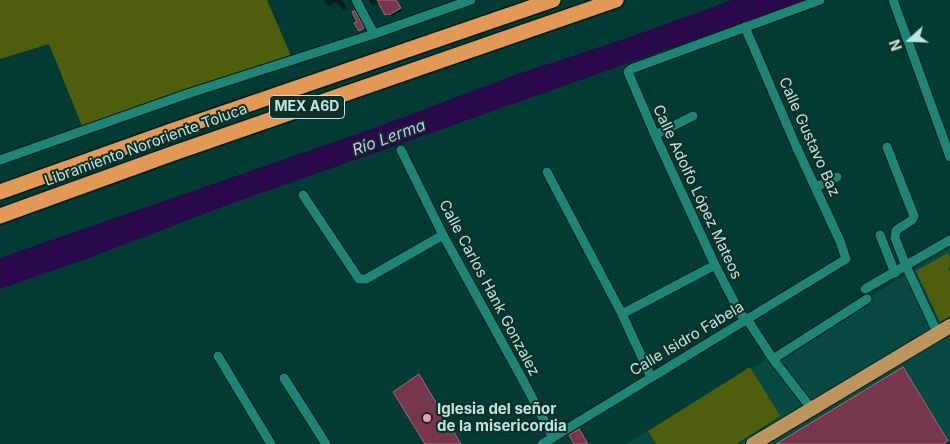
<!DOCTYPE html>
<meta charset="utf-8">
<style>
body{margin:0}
#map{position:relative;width:950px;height:444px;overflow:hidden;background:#023b33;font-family:Inter,sans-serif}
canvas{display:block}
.north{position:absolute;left:885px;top:15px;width:50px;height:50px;-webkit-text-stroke:4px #102e28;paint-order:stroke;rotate:250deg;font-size:14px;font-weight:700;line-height:20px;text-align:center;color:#bce7dd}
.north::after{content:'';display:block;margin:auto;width:18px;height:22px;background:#bce7dd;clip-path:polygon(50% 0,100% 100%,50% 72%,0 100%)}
</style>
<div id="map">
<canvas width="950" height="444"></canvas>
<div class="north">N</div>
</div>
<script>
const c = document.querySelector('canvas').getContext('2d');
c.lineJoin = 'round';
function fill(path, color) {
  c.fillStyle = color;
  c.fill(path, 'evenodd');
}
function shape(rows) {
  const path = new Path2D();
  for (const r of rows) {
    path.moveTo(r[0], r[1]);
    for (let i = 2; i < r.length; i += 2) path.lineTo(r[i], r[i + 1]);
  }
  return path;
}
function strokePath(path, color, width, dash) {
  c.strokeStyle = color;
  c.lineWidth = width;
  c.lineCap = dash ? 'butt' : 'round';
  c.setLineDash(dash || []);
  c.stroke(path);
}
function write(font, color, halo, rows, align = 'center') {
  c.font = font + ' Inter,sans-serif';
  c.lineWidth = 4;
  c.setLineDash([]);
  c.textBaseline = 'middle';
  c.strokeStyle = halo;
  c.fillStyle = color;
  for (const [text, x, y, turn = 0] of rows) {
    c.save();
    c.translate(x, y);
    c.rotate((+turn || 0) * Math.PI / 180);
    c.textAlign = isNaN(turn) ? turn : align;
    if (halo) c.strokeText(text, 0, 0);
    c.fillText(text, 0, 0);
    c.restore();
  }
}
fill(shape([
 [950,248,950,444,626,444]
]), '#084a41');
fill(shape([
 [0,0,267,0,291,56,82,126,49,44,0,59],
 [948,253,950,258,950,267,948,269,950,272,950,316,940,322,916,271],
 [750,367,780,416,736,444,656,444,648,431]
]), '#4f5e0c');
fill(shape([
 [732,0,806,0,222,207,89,258,0,289,0,258,380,126,512,76,633,36]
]), '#29094a');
fill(shape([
 [324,0,342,0,347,8,343,10,336,2,328,6],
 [368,0,395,0,402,11,392,16,390,15,388,16,380,2,372,6],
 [903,369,950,444,778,444],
 [419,375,423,380,461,444,426,444]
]), '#0007');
const building = shape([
 [377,0,396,0,401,8,389,15,388,14,385,15,377,0],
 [355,11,364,28,359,31,354,23,357,22,352,12,355,11],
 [903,367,948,441,944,444,776,444,903,367],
 [419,374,461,444,425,444,393,392,419,374],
 [579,429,588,444,574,444,569,435,579,429]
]);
fill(building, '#76364c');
strokePath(building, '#ae687d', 1);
const minor = shape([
 [356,0,374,34],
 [893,0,950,157],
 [655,135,693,116],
 [887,147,914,216,912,220,898,229,896,231,895,238,906,266,938,334],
 [401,150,443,235,524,382,553,438],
 [0,160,187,94,374,34,471,0],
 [547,172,622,314,651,377],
 [816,187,837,177],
 [303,195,359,279,366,279,443,235],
 [880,235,895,273],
 [865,289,950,240],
 [622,314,715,265],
 [218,356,271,444],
 [773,359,867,299],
 [284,378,326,444],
 [811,408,773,359,747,319,741,315,715,265,655,135,628,72,631,69,820,0],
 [542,444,846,259,840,241,796,146,745,27]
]);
const trunk = shape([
 [753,444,950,326]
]);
const motorway = shape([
 [0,192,168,132,553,0],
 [0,216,174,153,616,0]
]);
strokePath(minor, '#011f1a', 11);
strokePath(trunk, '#011f1a', 16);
strokePath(motorway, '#011f1a', 18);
strokePath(minor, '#1f8677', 9);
strokePath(trunk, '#bb945e', 14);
strokePath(motorway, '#e29857', 15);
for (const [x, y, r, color] of [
 [427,418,5,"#f09ab4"]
]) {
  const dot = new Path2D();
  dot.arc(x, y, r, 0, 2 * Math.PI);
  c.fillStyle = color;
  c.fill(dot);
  strokePath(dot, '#102e28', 2);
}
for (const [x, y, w] of [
 [307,107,75]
]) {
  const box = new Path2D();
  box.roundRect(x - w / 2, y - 11.5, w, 23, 4);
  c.fillStyle = '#102e28';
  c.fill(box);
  strokePath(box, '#bce7dd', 1);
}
write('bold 14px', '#bce7dd', null, [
 ["MEX A6D",307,107]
]);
write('15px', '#bce7dd', '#102e28', [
 ["Calle Gustavo Baz",809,137,66],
 ["Libramiento Nororiente Toluca",146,145,-20],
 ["Calle Adolfo López Mateos",697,192,65],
 ["Calle Carlos Hank Gonzalez",489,288,62],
 ["Calle Isidro Fabela",687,339,-31]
]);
write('bold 15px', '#bce7dd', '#102e28', [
 ["Iglesia del señor",437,409],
 ["de la misericordia",437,426]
], 'left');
write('italic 16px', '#d2bef9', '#102e28', [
 ["Río Lerma",389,138,-20]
]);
</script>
